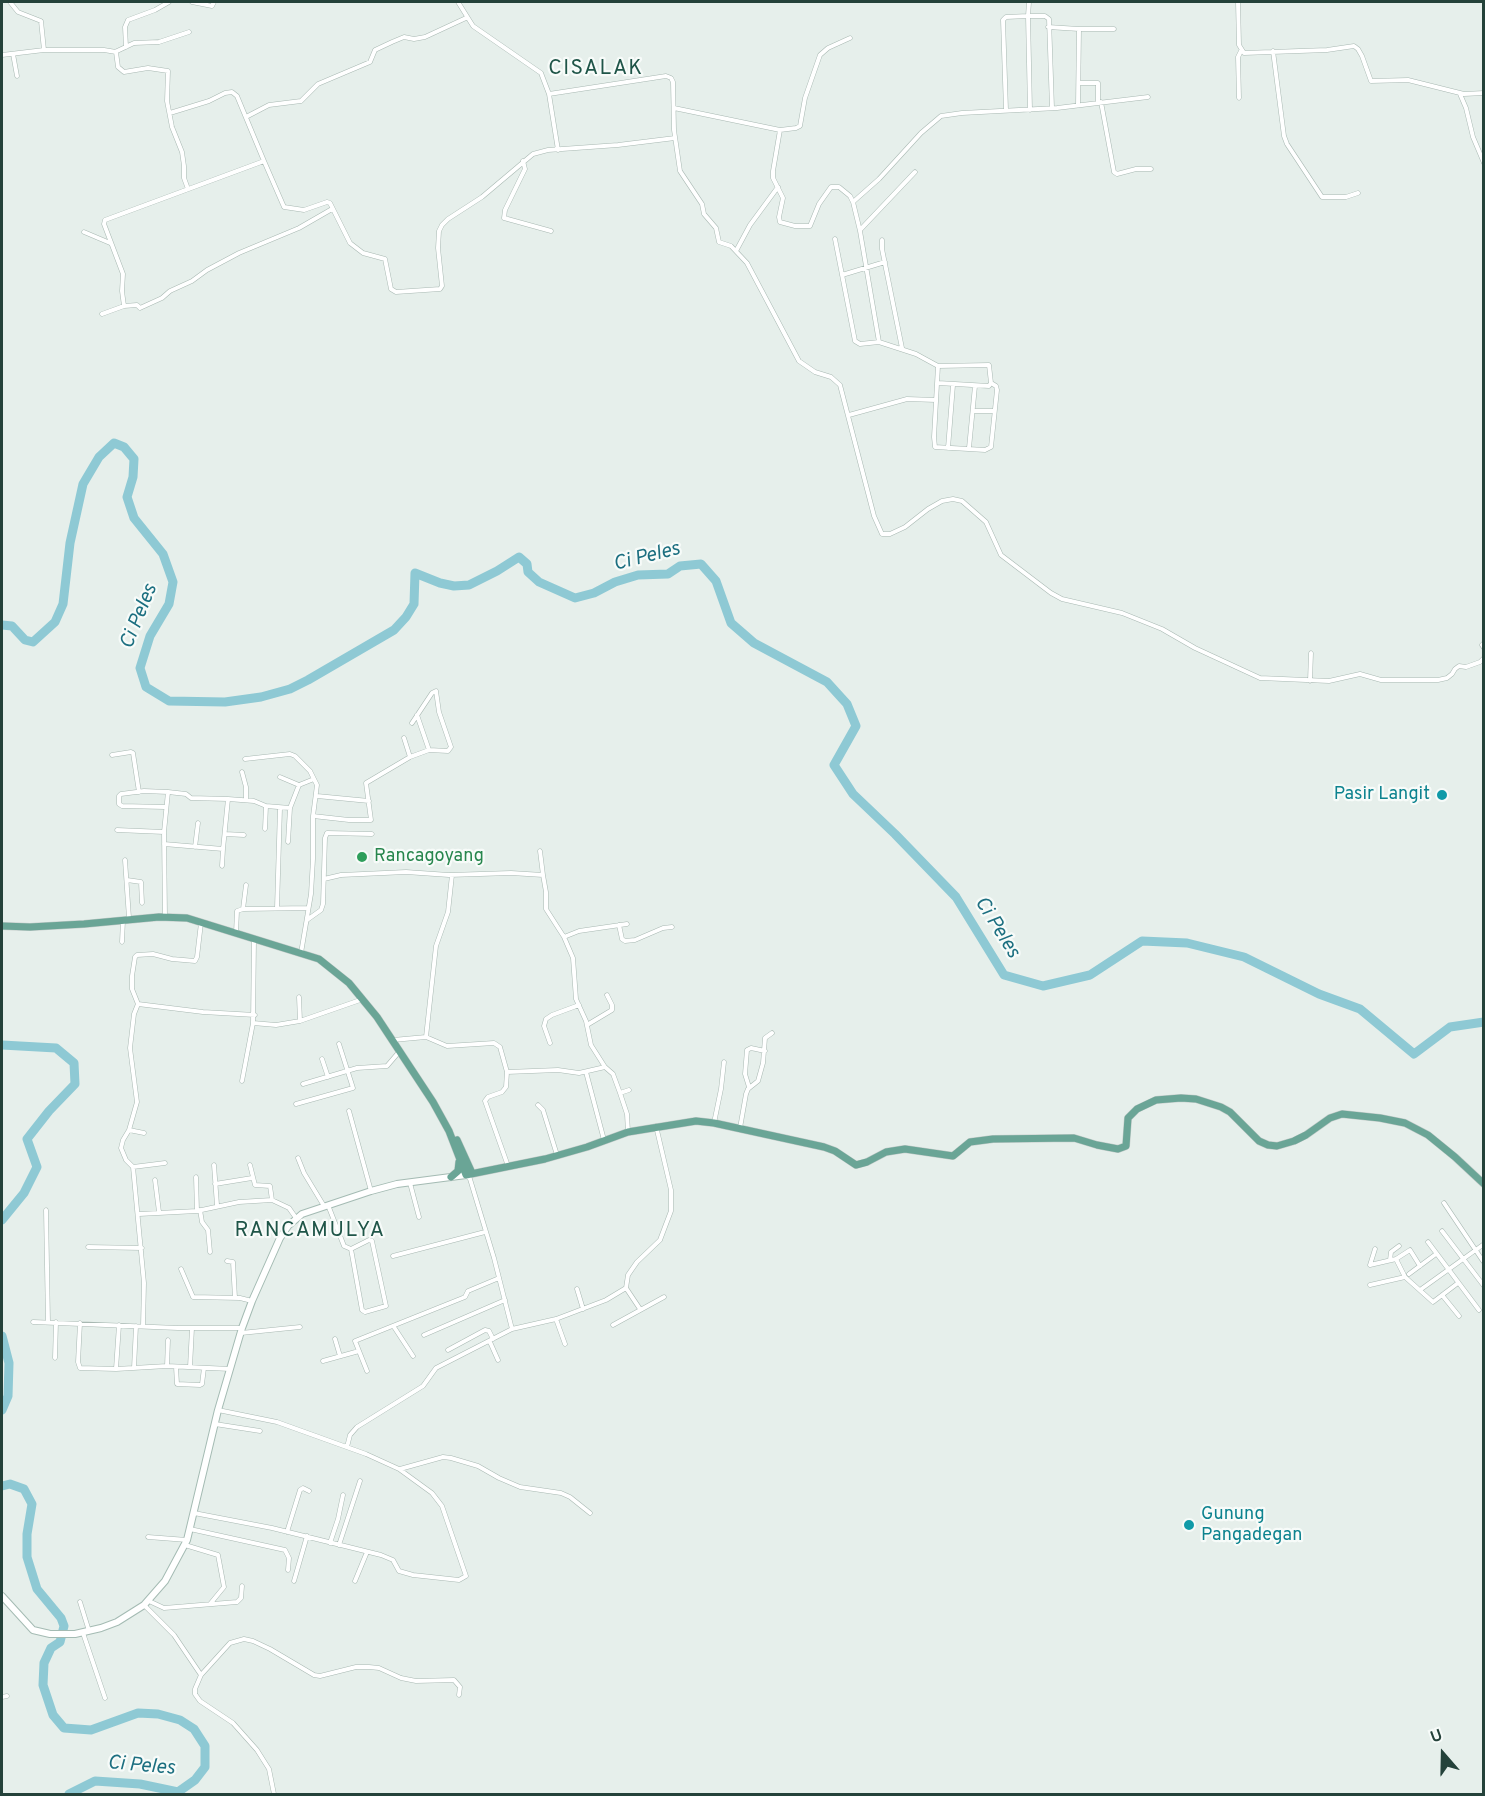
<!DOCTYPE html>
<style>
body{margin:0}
#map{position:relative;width:1485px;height:1796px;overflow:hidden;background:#e6efeb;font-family:Overpass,sans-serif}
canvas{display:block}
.frame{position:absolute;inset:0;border:3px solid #24423a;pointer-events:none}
.north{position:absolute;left:1413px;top:1724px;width:60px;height:60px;-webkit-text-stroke:4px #f7fbf9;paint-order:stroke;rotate:340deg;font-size:16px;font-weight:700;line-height:24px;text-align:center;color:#24423a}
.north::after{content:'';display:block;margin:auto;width:21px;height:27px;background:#24423a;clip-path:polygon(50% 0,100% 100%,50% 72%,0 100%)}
</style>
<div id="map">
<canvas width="1485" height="1796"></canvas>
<div class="frame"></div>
<div class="north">U</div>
</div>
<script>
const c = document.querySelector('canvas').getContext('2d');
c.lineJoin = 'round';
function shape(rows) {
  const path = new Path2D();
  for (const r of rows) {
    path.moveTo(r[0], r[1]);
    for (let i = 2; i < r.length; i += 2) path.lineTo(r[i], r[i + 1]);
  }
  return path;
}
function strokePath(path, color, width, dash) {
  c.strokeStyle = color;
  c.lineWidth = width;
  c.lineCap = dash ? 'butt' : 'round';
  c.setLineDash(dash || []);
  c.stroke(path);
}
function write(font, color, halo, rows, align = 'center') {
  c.font = font + ' Overpass,sans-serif';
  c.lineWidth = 4.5;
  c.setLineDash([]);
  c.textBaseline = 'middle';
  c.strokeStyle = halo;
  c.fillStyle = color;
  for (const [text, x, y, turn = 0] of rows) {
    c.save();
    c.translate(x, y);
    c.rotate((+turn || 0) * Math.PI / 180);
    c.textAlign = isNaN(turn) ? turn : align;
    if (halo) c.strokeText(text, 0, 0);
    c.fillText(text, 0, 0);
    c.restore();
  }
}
strokePath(shape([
 [2,625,12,626,25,640,33,642,55,622,63,604,70,543,83,484,99,457,114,443,124,447,134,459,133,477,127,497,134,518,163,554,173,582,169,604,150,636,140,668,146,687,169,701,225,702,261,697,290,689,308,680,394,630,406,617,414,604,415,573,440,583,454,586,469,585,497,571,519,557,527,564,528,572,539,582,575,598,594,593,615,582,638,575,668,574,680,566,701,564,716,581,731,623,754,643,827,682,847,704,856,726,834,765,853,794,895,834,956,897,1004,975,1043,986,1090,975,1142,941,1187,943,1244,957,1319,994,1360,1009,1414,1054,1450,1027,1484,1022],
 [2,1045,56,1048,74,1063,75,1084,49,1111,27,1139,37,1167,24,1193,2,1220],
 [2,1336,9,1363,8,1396,2,1410],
 [2,1486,10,1484,24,1489,32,1504,27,1534,27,1557,37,1589,61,1618,64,1626,60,1642,51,1648,44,1663,43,1685,53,1715,64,1728,91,1730,138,1713,158,1714,180,1720,194,1729,205,1746,205,1767,195,1780,178,1792,140,1784,95,1781,69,1794]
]), '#8ec9d4', 9);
const street = shape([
 [10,2,18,12,41,21,44,50],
 [192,2,212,6,214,2],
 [458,2,473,26,541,73,549,94,666,76,671,78,673,82,674,130,680,171,702,204,704,214,716,228,719,242,731,246,747,263,799,361,815,372,831,377,840,385,874,516,882,534,890,534,905,527,928,509,942,501,953,499,962,501,986,522,1001,555,1051,593,1062,599,1122,613,1162,629,1195,648,1260,678,1329,681,1360,674,1381,680,1438,680,1447,678,1452,674,1455,669,1459,666,1466,667,1480,662,1484,658],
 [1238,2,1239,45,1244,53,1327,50,1354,46,1358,49,1362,56,1371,81,1408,80,1464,94,1484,93],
 [1048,27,1079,29,1078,105],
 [1079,29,1114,29],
 [126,47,125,27,128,20,155,10,169,2],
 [1273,51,1284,136,1287,144,1322,197,1346,197,1358,193],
 [115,52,134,43,159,42,189,32],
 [13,54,17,76],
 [2,55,44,50,104,50,116,52,118,67,124,72,148,68,168,71,167,101,172,127,182,152,184,166,184,178,188,189],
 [1079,83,1098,83,1098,102],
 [549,94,558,150],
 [1460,94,1466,108,1473,137,1484,163],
 [1239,98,1238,57,1241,51],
 [1101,102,1114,172,1117,174,1136,169,1151,169],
 [674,108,780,130,773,171,773,178,783,198,779,217,780,222,795,226,810,226,819,204,831,187,839,187,850,196,853,202,860,231,879,342,916,354,938,366,934,437,935,447,985,450,991,447,997,390,996,386,991,383],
 [1006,110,1003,20,1006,17,1028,16,1029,2],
 [1030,110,1028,16,1045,16,1049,19,1052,108],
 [170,113,209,101,225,93,232,92,237,96,264,161],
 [246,117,269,105,301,101,318,84,370,62,375,50,392,42,404,37,414,39,425,37,466,18],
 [780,130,796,128,800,126,805,98,820,55,828,48,850,38],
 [523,161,525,169,505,210,504,218,551,231],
 [853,202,879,179,921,133,941,116,962,113,1057,108,1148,97],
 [860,230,915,172],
 [84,232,110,243],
 [835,239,855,341,860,344,879,342],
 [882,240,882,249,902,348],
 [736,251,750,225,778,187],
 [842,275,885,262],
 [124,306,137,305,140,308,162,298,170,291,192,281,207,270,239,253,299,228,332,209],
 [102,314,124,306,122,291,123,274,104,224,105,220,264,161,284,207,304,210,327,202,330,203,350,243,363,253,385,259,391,289,396,292,440,289,442,286,438,248,439,231,442,225,448,219,482,197,533,154,548,150,618,145,675,138],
 [938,383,989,386,991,383,989,365,938,366],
 [973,411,994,411],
 [849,415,907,399,936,400],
 [948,448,953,385],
 [969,448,975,386],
 [1484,643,1482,645,1484,648],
 [1310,681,1311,653],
 [412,723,432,693,436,691,439,712,451,747,448,751,429,750],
 [404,738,410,757],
 [112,755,131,752,133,753,139,792],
 [245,759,290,754,295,756,310,771,317,785,313,816,313,859,311,894,301,953],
 [242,772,246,787,246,800],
 [280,777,299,785],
 [168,792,186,794,191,798,228,799],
 [317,796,369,801],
 [313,816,349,820,371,820,366,783,410,757,429,750,417,715],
 [265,829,266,806],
 [117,830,164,832],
 [225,834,244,835],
 [288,842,290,808],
 [164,844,223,849,228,799,254,801,266,806,290,808,299,785,314,779],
 [195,847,198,823],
 [540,851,543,875],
 [125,860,129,918],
 [222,866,223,849],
 [452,875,448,912,436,946,426,1037,447,1046,494,1043,500,1047,507,1072,506,1087,502,1092,488,1097,485,1101,508,1166],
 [324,879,341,875,406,872,449,875,511,873,543,875,546,892,546,909,564,937,573,958,576,999,586,1021,591,1045,605,1067,613,1074,620,1093,629,1090],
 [127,880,141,882,142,903],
 [277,908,280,808],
 [243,909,308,908],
 [165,917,164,832,168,792,144,791,121,794,119,796,119,804,122,806,165,807],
 [307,920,321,910,323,904,325,838,327,833,372,834],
 [619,925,622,939,625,941,635,940,663,928,672,927],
 [236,933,237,911,243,909,246,885],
 [564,937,579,931,627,924],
 [254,939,253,1023,276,1025,300,1021,363,999],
 [122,942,123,920],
 [299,997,300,1021],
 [138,1004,203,1012,255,1015],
 [587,1025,612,1010,612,1005,607,995],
 [393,1040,426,1037],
 [550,1043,544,1026,546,1019,552,1015,579,1005],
 [322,1059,328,1077],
 [507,1072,558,1070,579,1073,605,1067],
 [586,1072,604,1140],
 [242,1081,253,1023],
 [303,1084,357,1068,387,1066,399,1052],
 [749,1087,745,1074,747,1050,751,1048,765,1051],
 [620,1093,627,1114,628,1132],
 [296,1104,353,1088,339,1044],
 [538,1105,543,1110,557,1155],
 [349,1111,371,1191],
 [714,1123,721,1089,724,1062],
 [740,1128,746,1094,748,1089,758,1081,763,1063,765,1038,772,1033],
 [129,1130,144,1133],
 [298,1158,304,1173,324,1206],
 [214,1165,217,1205],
 [250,1165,255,1185,270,1186,272,1200],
 [133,1167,165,1163],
 [467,1176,470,1179,494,1258,512,1329,556,1319,606,1300,626,1288,628,1275,637,1262,660,1240,671,1211,671,1190,656,1126],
 [196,1177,197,1211],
 [155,1180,159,1212],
 [410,1183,419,1217],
 [215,1184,252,1178],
 [1444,1203,1483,1261],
 [328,1205,344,1246,351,1249,369,1240,372,1241,386,1306,365,1312,362,1310,351,1249],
 [46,1210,48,1322],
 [200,1210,202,1222,208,1230,210,1252],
 [139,1214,197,1211,239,1202,272,1200,289,1208,296,1218],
 [1442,1231,1484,1286],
 [1428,1242,1479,1310],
 [88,1247,142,1248],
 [1375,1249,1370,1265,1396,1259,1410,1250,1420,1266],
 [393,1256,485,1232],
 [1396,1259,1405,1277,1433,1302,1458,1283],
 [1390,1260,1391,1252,1399,1246],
 [227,1261,233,1262,235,1298],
 [181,1269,193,1297,240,1298,252,1301],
 [1409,1274,1436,1254],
 [1370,1285,1405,1277],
 [626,1288,640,1309],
 [577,1289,583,1309],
 [1420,1290,1484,1244],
 [1442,1295,1459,1316],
 [556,1319,565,1344],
 [33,1322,178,1328,241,1328],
 [80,1323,78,1362,80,1368,116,1369,167,1366,230,1369],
 [613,1325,664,1297],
 [143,1326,144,1283,133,1167,126,1160,121,1148,123,1140,129,1130,137,1102,130,1048,134,1014,138,1004,132,989,132,976,135,957,137,955,153,954,172,959,195,961,197,957,201,923],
 [394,1327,413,1356],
 [241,1333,300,1327],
 [424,1335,505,1300],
 [335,1339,340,1356],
 [490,1342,498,1360],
 [448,1350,485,1330,489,1331,493,1339],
 [55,1358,56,1322],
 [323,1361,359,1351],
 [167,1366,168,1340],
 [176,1367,177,1384,200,1385,202,1384,204,1368],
 [190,1367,192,1328],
 [134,1368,136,1326],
 [116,1369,119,1325],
 [367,1371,355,1341,465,1297,468,1291,499,1278],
 [215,1424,260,1431],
 [347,1447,350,1435,357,1427,423,1386,436,1368,512,1329],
 [400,1469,443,1457,451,1458,478,1466,499,1478,520,1487,561,1493,570,1497,590,1513],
 [194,1513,272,1528,381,1555,393,1560,399,1571,413,1575,459,1580,466,1576,442,1506,432,1493,399,1469,366,1454,277,1422,218,1410],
 [190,1529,285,1550,289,1558,288,1570],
 [287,1532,300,1490,303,1488,309,1491],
 [148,1537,187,1540],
 [330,1543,338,1519,343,1495],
 [185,1545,218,1555,224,1587,210,1604],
 [339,1545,360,1481],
 [294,1581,307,1536],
 [355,1581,367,1552],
 [149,1601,164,1608,237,1602,241,1598,242,1586],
 [80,1602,89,1631],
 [144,1605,174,1635,201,1675],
 [83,1633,105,1698],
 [2,1697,7,1696],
 [274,1794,269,1769,257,1750,233,1723,200,1701,195,1694,195,1689,201,1675,230,1643,244,1639,253,1641,270,1649,314,1675,320,1676,356,1667,369,1667,379,1668,401,1678,416,1681,454,1680,460,1687,459,1695]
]);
const secondary = shape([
 [2,1596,33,1630,50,1634,75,1634,101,1628,117,1622,144,1605,165,1581,187,1540,218,1410,242,1328,252,1301,280,1238,288,1226,302,1214,371,1191,397,1184,466,1175]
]);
const primary = shape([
 [2,926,30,927,84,924,159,917,187,918,319,959,349,983,377,1017,433,1102,449,1131,466,1175,545,1159,587,1147,628,1132,696,1121,714,1123,824,1147,835,1151,856,1165,867,1162,886,1152,905,1149,953,1156,970,1142,993,1139,1074,1138,1097,1145,1118,1149,1126,1146,1128,1118,1137,1109,1156,1100,1181,1098,1196,1099,1221,1107,1230,1112,1259,1141,1268,1145,1277,1146,1294,1141,1306,1135,1330,1118,1342,1114,1380,1118,1405,1123,1428,1135,1455,1157,1484,1184],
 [457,1140,472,1173],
 [451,1177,458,1171,459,1162]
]);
strokePath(street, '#a8b8b2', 5);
strokePath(secondary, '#a4bbb3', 8);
strokePath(primary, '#c2cac8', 8);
strokePath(street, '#fff', 4);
strokePath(secondary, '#fff', 6);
strokePath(primary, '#6aa596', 7);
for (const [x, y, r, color] of [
 [1442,795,6,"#0f9aa8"],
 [362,857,6,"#2e9e5b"],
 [1189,1525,6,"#0f9aa8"]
]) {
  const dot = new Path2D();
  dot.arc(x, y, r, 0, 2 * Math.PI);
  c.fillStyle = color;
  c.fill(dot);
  strokePath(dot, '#f7fbf9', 2);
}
write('18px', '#0d838f', '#f7fbf9', [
 ["Pasir Langit",1430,795],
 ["Gunung",1201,1515,"left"],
 ["Pangadegan",1201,1536,"left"]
], 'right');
write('18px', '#27864d', '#f7fbf9', [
 ["Rancagoyang",374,857]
], 'left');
write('italic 20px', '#1c6f80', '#f7fbf9', [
 ["Ci Peles",647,558,-14],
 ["Ci Peles",140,617,-68],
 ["Ci Peles",996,928,58],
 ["Ci Peles",141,1767,5]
]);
c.letterSpacing = '1.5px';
write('21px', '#1f5548', '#f7fbf9', [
 ["CISALAK",596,70],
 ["RANCAMULYA",310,1232]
]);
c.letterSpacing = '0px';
</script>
